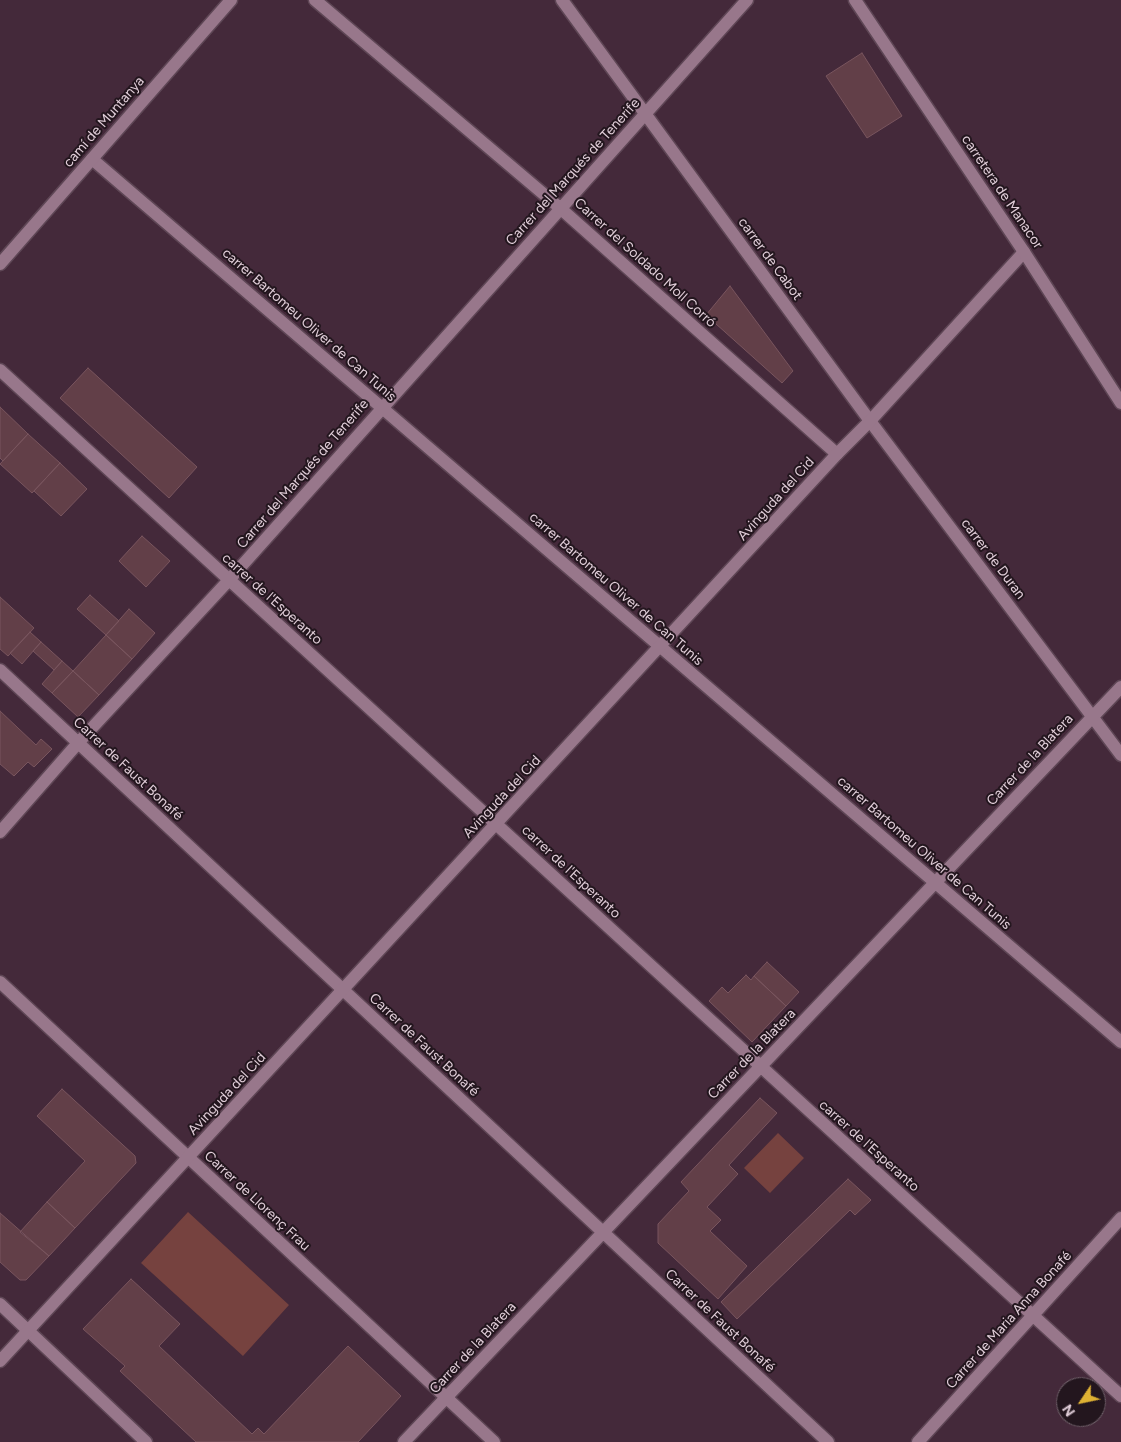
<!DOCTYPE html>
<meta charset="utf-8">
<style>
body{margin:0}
#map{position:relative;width:1121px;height:1442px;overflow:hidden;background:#44293a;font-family:Figtree,sans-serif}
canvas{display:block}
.north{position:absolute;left:1056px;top:1377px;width:50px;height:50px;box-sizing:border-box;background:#23161e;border:1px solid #6f6069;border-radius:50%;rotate:236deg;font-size:14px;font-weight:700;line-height:20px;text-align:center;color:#e2cfda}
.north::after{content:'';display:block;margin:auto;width:18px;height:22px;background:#deb133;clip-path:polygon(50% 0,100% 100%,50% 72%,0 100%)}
</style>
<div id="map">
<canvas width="1121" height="1442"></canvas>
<div class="north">N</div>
</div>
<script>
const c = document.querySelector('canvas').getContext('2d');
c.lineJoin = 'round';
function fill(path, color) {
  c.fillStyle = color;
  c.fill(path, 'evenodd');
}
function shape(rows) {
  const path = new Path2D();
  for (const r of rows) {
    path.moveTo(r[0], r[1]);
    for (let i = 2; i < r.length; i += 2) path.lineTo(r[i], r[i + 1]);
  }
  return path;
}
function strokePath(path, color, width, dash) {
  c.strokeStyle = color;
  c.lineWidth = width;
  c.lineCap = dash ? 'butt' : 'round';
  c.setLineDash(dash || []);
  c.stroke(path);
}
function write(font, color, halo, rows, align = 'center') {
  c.font = font + ' Figtree,sans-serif';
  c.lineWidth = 4;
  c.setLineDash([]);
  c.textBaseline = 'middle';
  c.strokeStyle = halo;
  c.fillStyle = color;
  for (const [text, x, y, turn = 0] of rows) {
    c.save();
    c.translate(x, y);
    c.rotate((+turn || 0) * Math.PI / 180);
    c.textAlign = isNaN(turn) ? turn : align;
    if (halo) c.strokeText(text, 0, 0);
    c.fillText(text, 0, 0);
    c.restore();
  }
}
fill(shape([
 [778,1133,804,1158,770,1193,744,1168],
 [188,1212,289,1305,243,1356,141,1263]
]), '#76423f');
const building = shape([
 [862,53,902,116,867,138,826,76,862,53],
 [730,286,793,371,782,383,706,315,730,286],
 [88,368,197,467,169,498,60,398,88,368],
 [0,407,28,434,3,461,0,458,0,407],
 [28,434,60,463,32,493,0,464,28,434],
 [60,463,87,489,61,516,34,491,60,463],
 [142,536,170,561,146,587,119,561,142,536],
 [90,595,119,621,106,635,77,609,90,595],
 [0,597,34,628,8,656,0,649,0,597],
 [129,609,155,633,132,659,106,635,129,609],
 [30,632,41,642,22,664,10,653,30,632],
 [106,635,132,659,99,695,73,671,106,635],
 [41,642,62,661,54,670,33,651,41,642],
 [62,661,73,671,52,693,42,684,62,661],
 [73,671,99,695,78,717,52,693,73,671],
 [0,711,36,745,41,739,52,749,34,767,28,762,14,776,0,764,0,711],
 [767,962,799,992,786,1006,754,976,767,962],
 [746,975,751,980,754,976,786,1006,752,1042,709,1001,722,987,728,993,746,975],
 [62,1089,135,1156,136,1163,75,1228,47,1202,85,1161,37,1116,62,1089],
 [760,1098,777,1113,729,1165,738,1174,707,1207,721,1220,710,1231,747,1266,718,1299,658,1243,658,1224,689,1191,681,1182,760,1098],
 [848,1179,871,1200,855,1215,850,1210,737,1319,721,1302,848,1179],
 [47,1202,75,1228,49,1256,20,1232,47,1202],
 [0,1213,49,1256,26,1280,20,1280,0,1262,0,1213],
 [131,1279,180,1324,159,1346,252,1434,258,1428,264,1434,348,1346,401,1396,358,1442,196,1442,120,1371,125,1366,83,1329,131,1279]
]);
fill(building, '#623f48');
strokePath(building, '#79555e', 1);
const minor = shape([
 [315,0,560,208,837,454],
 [562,0,870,421,1121,755],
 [92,159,1121,1042],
 [0,370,1121,1396],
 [0,670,828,1442],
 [0,832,78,743,229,580,747,0],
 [0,982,494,1442],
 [0,1304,146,1442],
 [404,1442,1121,687],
 [918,1442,1121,1218]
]);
const tertiary = shape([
 [0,264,231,0],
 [0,1361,837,454,870,421,1024,252]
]);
const secondary = shape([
 [855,0,1024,252,1121,403]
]);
strokePath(minor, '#5e4655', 15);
strokePath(tertiary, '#5e4655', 15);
strokePath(secondary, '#5e4655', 15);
strokePath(minor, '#98778b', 12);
strokePath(tertiary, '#98778b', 12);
strokePath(secondary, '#98778b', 12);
write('14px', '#e2cfda', '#23161e', [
 ["camí de Muntanya",104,122,-49],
 ["Carrer del Marqués de Tenerife",573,172,-48],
 ["carretera de Manacor",1002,192,56],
 ["carrer de Cabot",770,259,54],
 ["Carrer del Soldado Moll Corró",645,263,42],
 ["carrer Bartomeu Oliver de Can Tunis",309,325,41],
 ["Carrer del Marqués de Tenerife",303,474,-49],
 ["Avinguda del Cid",776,499,-48],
 ["carrer de Duran",993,559,53],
 ["carrer Bartomeu Oliver de Can Tunis",616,589,41],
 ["carrer de l'Esperanto",272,599,42],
 ["Carrer de la Blatera",1030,760,-47],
 ["Carrer de Faust Bonafé",128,769,43],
 ["Avinguda del Cid",502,797,-47],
 ["carrer Bartomeu Oliver de Can Tunis",924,853,41],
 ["carrer de l'Esperanto",571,872,43],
 ["Carrer de Faust Bonafé",424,1045,43],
 ["Carrer de la Blatera",752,1054,-46],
 ["Avinguda del Cid",227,1094,-47],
 ["carrer de l'Esperanto",869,1146,42],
 ["Carrer de Llorenç Frau",257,1201,43],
 ["Carrer de Maria Anna Bonafé",1009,1320,-48],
 ["Carrer de Faust Bonafé",720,1321,43],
 ["Carrer de la Blatera",473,1348,-47]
]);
</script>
